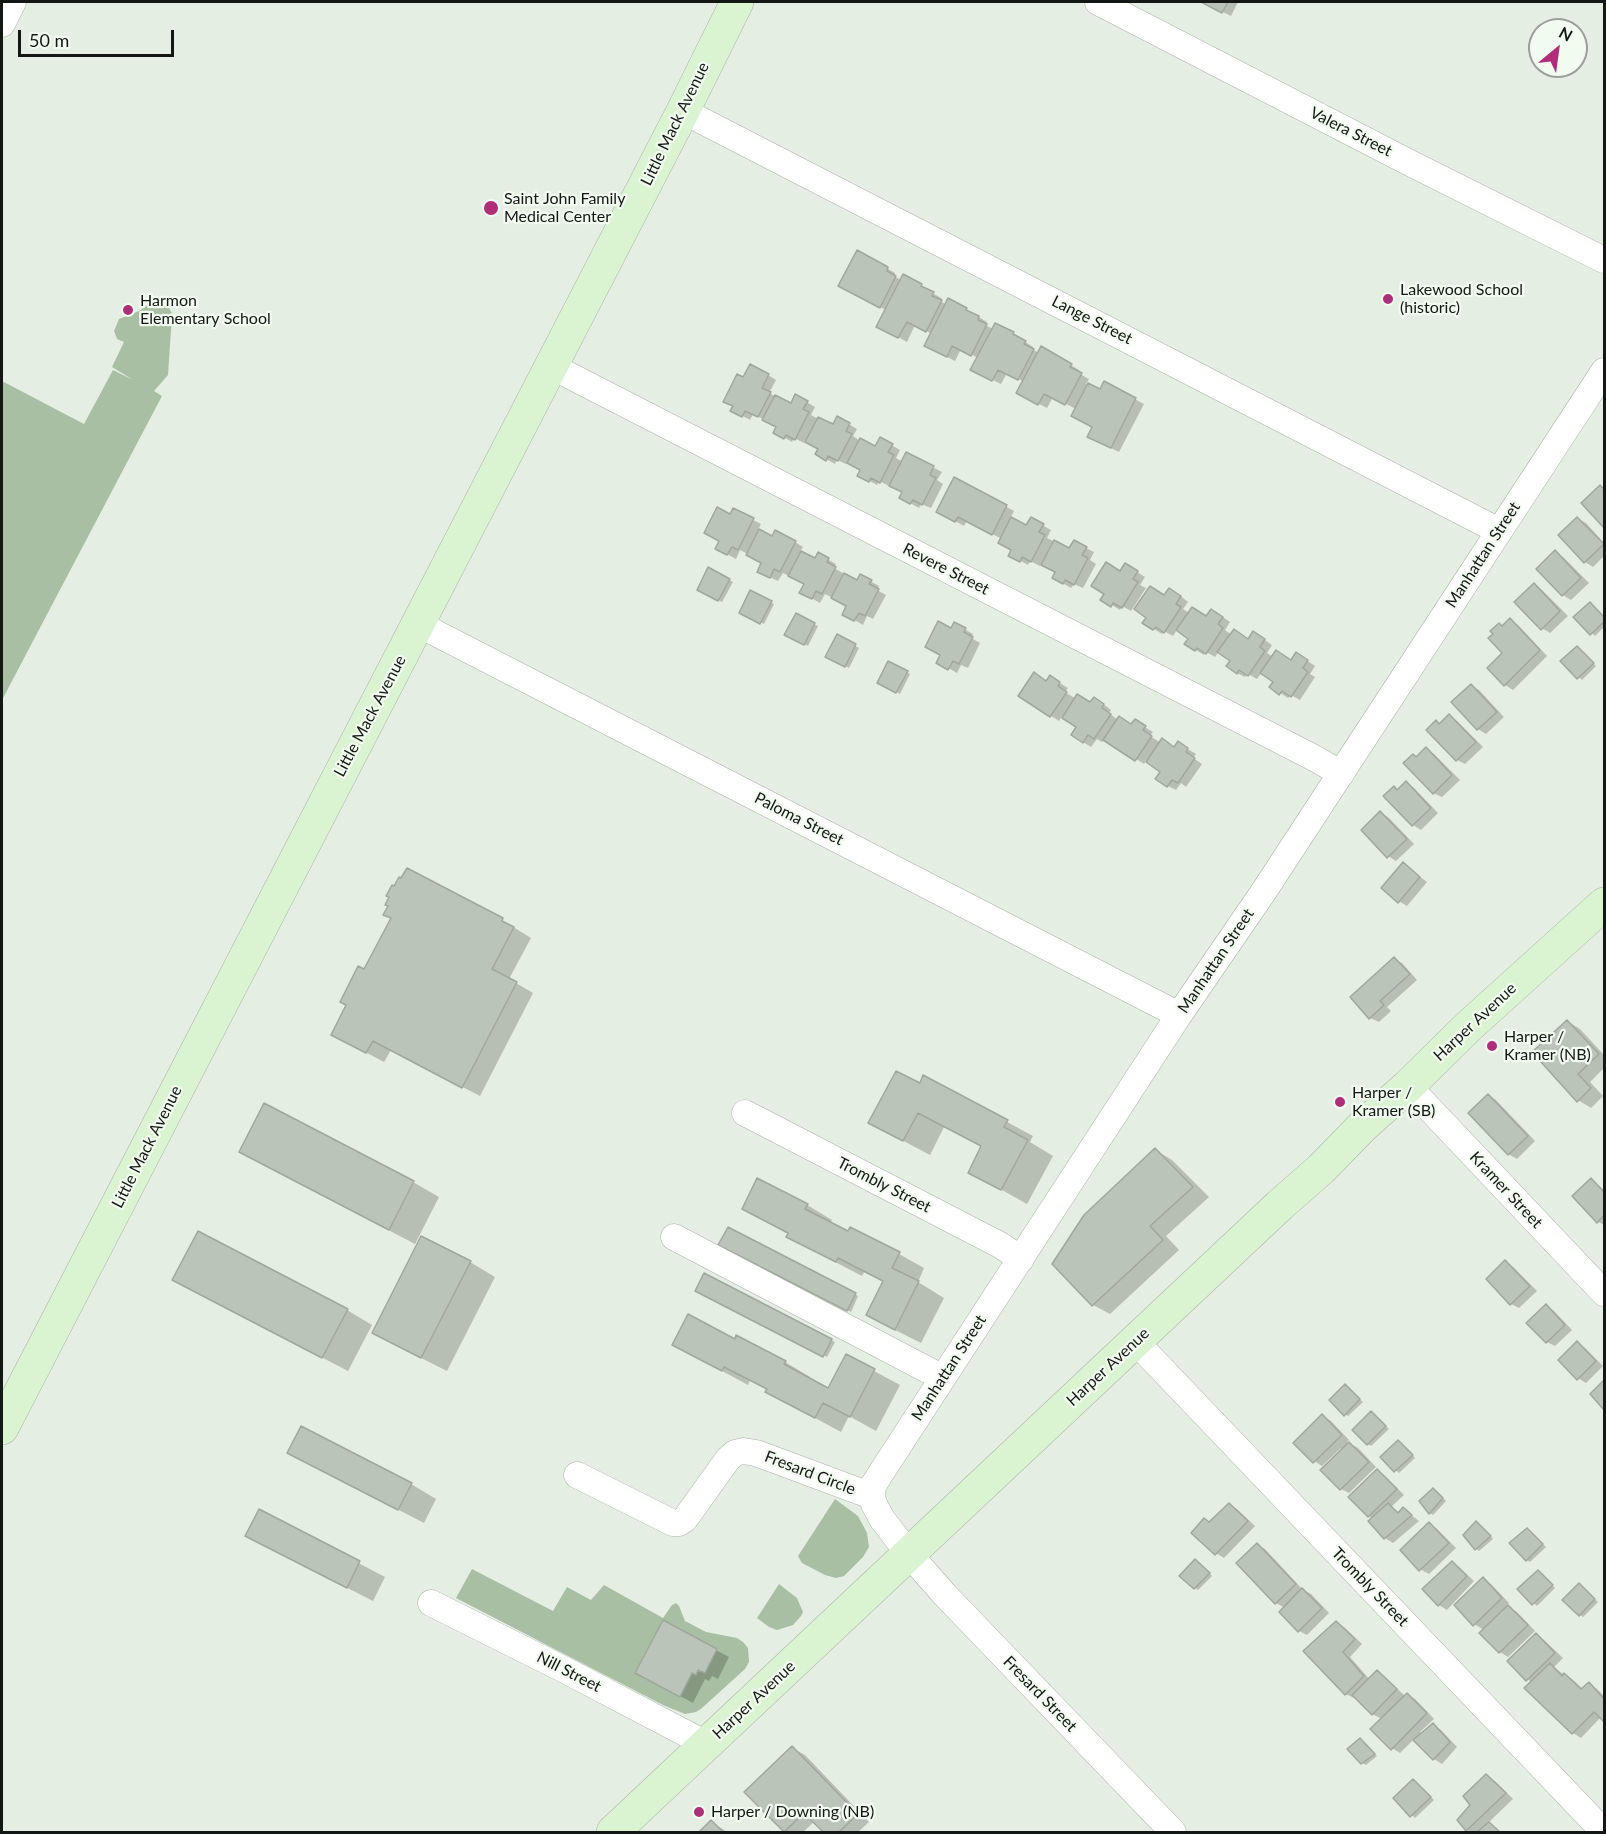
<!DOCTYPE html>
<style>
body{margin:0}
#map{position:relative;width:1606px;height:1834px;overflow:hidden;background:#e5eee2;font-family:Lato,sans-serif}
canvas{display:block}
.frame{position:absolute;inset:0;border:3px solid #141814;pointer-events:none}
.north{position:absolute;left:1528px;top:18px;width:60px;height:60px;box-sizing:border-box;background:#f2fbef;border:2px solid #99a097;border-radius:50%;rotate:29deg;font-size:16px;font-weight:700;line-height:24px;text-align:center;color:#141814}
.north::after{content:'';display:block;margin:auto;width:21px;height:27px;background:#af2e7a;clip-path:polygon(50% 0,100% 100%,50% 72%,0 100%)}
.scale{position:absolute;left:18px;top:30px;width:156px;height:27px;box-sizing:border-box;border:3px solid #141814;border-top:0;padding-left:8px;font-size:18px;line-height:21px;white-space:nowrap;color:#141814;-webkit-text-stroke:4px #f2fbef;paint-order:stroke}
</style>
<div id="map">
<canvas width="1606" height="1834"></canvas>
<div class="frame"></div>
<div class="north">N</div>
<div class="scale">50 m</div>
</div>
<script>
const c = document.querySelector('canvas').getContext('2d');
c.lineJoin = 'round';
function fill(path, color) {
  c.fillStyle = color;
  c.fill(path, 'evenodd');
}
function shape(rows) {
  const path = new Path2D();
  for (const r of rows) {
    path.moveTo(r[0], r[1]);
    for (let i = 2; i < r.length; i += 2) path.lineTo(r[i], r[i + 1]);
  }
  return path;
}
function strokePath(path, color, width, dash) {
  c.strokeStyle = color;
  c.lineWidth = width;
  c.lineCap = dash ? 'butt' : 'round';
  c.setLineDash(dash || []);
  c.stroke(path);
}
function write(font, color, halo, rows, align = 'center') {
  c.font = font + ' Lato,sans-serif';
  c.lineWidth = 4.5;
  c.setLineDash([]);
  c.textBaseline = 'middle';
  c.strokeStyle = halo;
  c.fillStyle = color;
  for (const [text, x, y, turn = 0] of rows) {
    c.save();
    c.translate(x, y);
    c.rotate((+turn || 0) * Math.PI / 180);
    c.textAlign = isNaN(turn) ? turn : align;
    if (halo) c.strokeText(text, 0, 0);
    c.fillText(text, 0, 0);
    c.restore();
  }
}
fill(shape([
 [156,299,168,305,172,314,168,375,154,391,162,396,2,700,2,381,84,424,113,370,133,380,112,367,124,342,117,339,114,331,119,319,139,311],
 [835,1499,858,1516,867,1533,869,1547,863,1557,844,1576,836,1578,825,1575,802,1563,798,1556],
 [472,1569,553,1611,567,1587,591,1600,604,1585,663,1618,672,1605,676,1603,679,1606,685,1621,706,1632,737,1638,743,1642,748,1648,749,1662,745,1669,702,1708,696,1712,685,1714,663,1705,456,1598],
 [779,1584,797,1598,803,1612,801,1616,793,1625,777,1630,769,1627,757,1618]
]), '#a9bfa3');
fill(shape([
 [1203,2,1238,2,1231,16],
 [883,266,895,273,894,276,901,280,903,276,929,290,929,291,941,298,940,301,947,305,949,300,967,310,987,322,985,325,993,329,995,325,1013,334,1033,347,1032,349,1039,353,1042,348,1079,370,1078,373,1089,379,1086,384,1100,391,1104,383,1144,404,1119,452,1097,441,1094,426,1076,409,1053,397,1047,408,1026,397,1024,382,1012,375,1007,373,1001,384,980,374,978,358,961,349,955,361,934,350,932,334,915,325,907,342,878,326,886,310,848,290],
 [768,375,776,380,769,393,791,405,796,396,815,407,811,415,818,419,834,426,838,418,857,429,853,436,860,441,876,448,880,439,900,450,896,458,903,462,907,454,942,472,937,480,943,484,931,508,921,504,919,508,901,498,904,492,889,484,889,486,879,481,877,485,859,475,862,470,848,462,846,464,837,460,835,464,817,454,820,449,805,440,804,443,794,438,792,442,775,432,777,427,765,420,753,414,750,420,732,410,744,379],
 [955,479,1014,511,1010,519,1027,528,1031,519,1051,530,1047,538,1055,542,1070,550,1074,542,1094,552,1090,560,1096,564,1083,588,1074,584,1071,588,1054,578,1056,572,1041,564,1040,566,1030,561,1028,565,1010,555,1013,550,1002,539,967,521,964,526,946,516],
 [1601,486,1604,489,1604,526,1583,503],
 [731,516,753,520,761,524,758,530,773,538,795,542,803,547,800,552,815,560,818,554,836,564,834,568,858,582,861,576,879,586,877,590,886,595,873,619,867,616,863,625,844,614,848,606,831,597,825,594,820,603,801,592,805,584,783,573,778,581,767,576,763,563,748,554,740,550,736,559,725,553],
 [1578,519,1586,523,1604,543,1604,556,1593,567,1585,562],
 [1555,552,1563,557,1589,583,1571,600,1563,595,1538,569],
 [1126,565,1145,577,1140,585,1146,588,1131,611,1122,606,1120,610,1102,599],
 [709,569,733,582,722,602,699,589],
 [1534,585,1542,590,1568,616,1550,633,1542,628],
 [751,592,774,604,764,624,741,612],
 [1178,594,1188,602,1183,609,1189,613,1207,618,1220,615,1230,622,1225,630,1232,635,1249,640,1262,638,1272,645,1267,653,1273,657,1292,661,1305,659,1315,666,1310,674,1315,677,1300,700,1291,695,1288,698,1271,687,1275,682,1262,672,1257,679,1248,674,1245,677,1237,673,1232,661,1219,651,1215,657,1206,652,1204,655,1196,650,1186,644,1190,638,1177,630,1173,636,1164,631,1162,634,1154,629,1165,597],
 [1590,603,1604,617,1604,627,1595,636,1575,617],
 [796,615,818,626,808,646,786,635],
 [1510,620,1518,625,1547,656,1513,690,1505,685,1503,627],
 [955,624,973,634,971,638,980,643,968,668,961,665,957,673,938,662],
 [837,636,859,648,849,668,827,656],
 [1577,648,1596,666,1582,680,1562,662],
 [889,663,910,674,900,694,879,682],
 [1047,682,1058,682,1068,688,1065,692,1076,699,1091,704,1102,703,1111,710,1109,713,1118,720,1132,726,1143,726,1153,732,1150,736,1161,743,1175,748,1186,748,1196,754,1193,758,1202,764,1186,787,1181,783,1176,790,1168,786,1162,771,1146,760,1144,764,1105,739,1102,742,1097,739,1091,747,1083,742,1078,727,1062,716,1059,721,1020,696],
 [1471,686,1479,690,1504,717,1486,734,1478,729,1453,702],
 [1449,716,1457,721,1483,747,1465,764,1457,760,1436,722,1441,725],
 [1426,749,1434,754,1460,780,1442,797,1433,793,1417,758],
 [1406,783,1414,788,1438,813,1421,830,1413,825,1398,791],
 [1381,813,1389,818,1414,844,1396,861,1388,856],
 [1403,864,1427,882,1407,906,1399,901],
 [502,920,531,938,509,979,533,993,480,1096,391,1050,384,1062,350,1044,365,971],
 [1394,959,1402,963,1417,980,1387,1007,1391,1011,1379,1022,1370,1018],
 [1567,1021,1580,1029,1604,1055,1604,1068,1590,1082,1603,1096,1591,1108,1578,1100],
 [924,1077,1033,1136,1030,1142,1053,1156,1027,1204,970,1172,983,1147,944,1127,930,1155,896,1137],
 [1488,1095,1496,1100,1535,1141,1517,1159,1508,1154],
 [1155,1150,1172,1160,1209,1197,1166,1236,1179,1250,1110,1314,1093,1305],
 [266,1166,413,1182,439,1197,415,1244],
 [1591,1180,1604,1190,1604,1225,1597,1221],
 [807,1205,832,1220,830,1223,899,1254,924,1268,918,1282,944,1298,921,1343,893,1329,884,1282,864,1272,862,1276,814,1251,790,1234,744,1209],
 [728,1229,858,1296,851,1312,720,1245],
 [470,1262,495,1277,447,1371,399,1347],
 [1505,1262,1513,1267,1537,1291,1519,1308,1511,1304],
 [705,1275,835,1342,827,1357,697,1290],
 [200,1294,347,1310,372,1325,348,1371],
 [1546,1306,1554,1311,1572,1330,1555,1346,1547,1342],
 [1577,1343,1585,1348,1603,1366,1586,1383,1578,1378],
 [674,1345,785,1362,810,1377,809,1379,829,1390,874,1371,900,1385,876,1431,849,1416,841,1432,767,1392,769,1389,750,1380,748,1385],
 [1345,1386,1363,1402,1348,1416,1345,1414],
 [1372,1413,1389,1429,1371,1446,1368,1444],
 [1323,1416,1331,1421,1349,1440,1347,1442,1358,1448,1376,1467,1349,1493,1341,1489,1343,1450,1341,1448,1322,1466,1314,1461],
 [1401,1443,1415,1458,1399,1473,1382,1457],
 [289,1453,411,1484,436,1499,424,1523],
 [1377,1471,1385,1476,1404,1495,1391,1507,1400,1513,1403,1509,1419,1521,1393,1543,1385,1538,1373,1519,1369,1516],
 [1437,1492,1446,1501,1433,1515,1430,1513],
 [1229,1505,1237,1509,1255,1526,1224,1558,1216,1553,1210,1524],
 [259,1511,385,1577,373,1601,273,1550],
 [1429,1524,1437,1529,1456,1548,1429,1574,1420,1569],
 [1480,1525,1493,1539,1479,1551,1476,1548],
 [1527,1530,1546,1547,1530,1562,1527,1560],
 [1257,1545,1265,1549,1303,1590,1311,1594,1329,1613,1307,1635,1299,1631,1281,1612,1285,1608,1276,1603],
 [1199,1563,1212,1576,1198,1590,1195,1588],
 [1452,1563,1460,1568,1474,1581,1447,1610,1439,1605],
 [1541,1574,1555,1588,1537,1606,1519,1589],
 [1483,1579,1491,1584,1509,1603,1506,1606,1517,1612,1535,1631,1508,1657,1500,1652,1484,1630,1474,1624],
 [1579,1585,1598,1602,1583,1617,1580,1615],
 [663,1622,729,1657,718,1679,712,1676,709,1681,705,1679,693,1703,650,1680],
 [1336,1623,1344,1627,1362,1644,1350,1657,1370,1680,1377,1672,1385,1677,1405,1696,1407,1695,1415,1699,1434,1719,1420,1732,1422,1734,1433,1725,1441,1730,1457,1747,1442,1764,1434,1759,1414,1739,1400,1753,1392,1748,1382,1719,1372,1714,1356,1697,1354,1698,1346,1694],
 [1536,1635,1544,1640,1563,1658,1554,1667,1564,1675,1572,1679,1583,1689,1589,1684,1597,1689,1604,1696,1604,1720,1601,1717,1581,1738,1573,1733,1532,1683,1509,1661],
 [1360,1739,1377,1756,1366,1765,1362,1763],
 [792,1748,805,1755,869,1822,858,1832,825,1832,814,1822,803,1832,785,1831],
 [1487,1776,1495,1781,1513,1799,1488,1823,1500,1832,1472,1832,1467,1830,1459,1820,1472,1805],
 [1413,1780,1434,1800,1415,1818,1395,1798],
 [712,1822,727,1832,701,1832]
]), '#0003');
const building = shape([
 [1201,2,1228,2,1222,13,1201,2],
 [857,250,888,267,887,271,896,276,880,308,838,286,857,250],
 [903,274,922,284,921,286,934,292,932,296,942,300,926,332,907,322,898,338,876,327,903,274],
 [948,298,967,308,966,310,979,316,978,320,987,324,971,356,952,346,947,357,924,346,948,298],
 [995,323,1014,332,1013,334,1026,341,1024,344,1034,349,1018,380,998,370,992,381,970,370,995,323],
 [1041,346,1072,364,1070,367,1082,373,1065,405,1044,394,1038,405,1016,393,1041,346],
 [750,364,769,374,762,388,771,392,758,417,745,411,742,417,730,411,733,406,723,402,737,374,743,377,750,364],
 [1104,381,1136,398,1111,448,1087,437,1092,427,1071,416,1088,383,1100,389,1104,381],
 [795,394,808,401,803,409,809,412,795,440,786,435,784,439,773,433,776,427,762,420,775,395,791,403,795,394],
 [837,416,850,423,846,431,852,434,838,461,828,456,826,461,815,454,818,449,805,442,818,417,833,424,837,416],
 [880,437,893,444,888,452,894,455,880,483,871,478,869,482,857,476,860,470,847,463,860,438,875,446,880,437],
 [906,452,934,466,930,475,936,478,922,505,913,500,910,504,899,498,902,492,889,486,906,452],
 [954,477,1007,505,992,535,958,517,955,522,936,512,954,477],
 [1600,485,1604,489,1604,528,1581,503,1600,485],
 [717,507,730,514,733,508,754,518,738,550,732,547,727,555,715,549,719,541,704,533,717,507],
 [1011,517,1026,525,1031,517,1044,524,1039,532,1045,535,1031,562,1022,557,1020,562,1008,556,1011,550,998,543,1011,517],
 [1577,517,1604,544,1584,563,1558,535,1577,517],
 [759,529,772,536,775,530,796,541,780,572,774,569,770,578,757,572,761,563,746,555,759,529],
 [1054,540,1069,548,1074,540,1087,547,1082,555,1088,558,1074,585,1065,580,1063,584,1052,578,1055,572,1041,565,1054,540],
 [1555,550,1581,578,1562,596,1536,569,1555,550],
 [801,551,815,558,818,552,829,558,827,562,836,567,822,594,816,591,812,599,799,593,804,584,788,576,801,551],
 [1106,562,1120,571,1125,563,1138,571,1133,579,1138,582,1122,608,1113,603,1111,607,1100,600,1104,594,1091,586,1106,562],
 [708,567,730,579,718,601,697,590,708,567],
 [844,573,857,580,860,574,872,580,869,584,879,589,865,616,859,613,854,621,842,615,846,606,831,598,844,573],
 [1534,583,1560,611,1541,630,1514,602,1534,583],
 [1150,586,1164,595,1169,588,1181,596,1176,604,1181,607,1164,633,1156,627,1153,630,1142,623,1146,618,1134,609,1150,586],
 [750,590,772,601,760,624,739,613,750,590],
 [1590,602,1604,617,1604,622,1590,635,1573,617,1590,602],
 [1192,607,1206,616,1211,609,1223,617,1218,624,1223,628,1206,654,1197,648,1195,651,1184,644,1188,639,1176,630,1192,607],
 [796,613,815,623,804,645,784,635,796,613],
 [1510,618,1540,650,1504,686,1487,668,1502,653,1488,638,1493,634,1490,631,1499,623,1502,626,1510,618],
 [938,621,951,628,954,622,966,628,964,632,973,637,959,664,953,661,948,670,936,663,940,655,925,647,938,621],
 [1234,629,1248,639,1253,631,1265,639,1260,647,1265,651,1248,676,1239,670,1237,674,1226,666,1230,661,1217,652,1234,629],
 [837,634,856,644,845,667,825,657,837,634],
 [1577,646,1594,663,1577,679,1560,661,1577,646],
 [1276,650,1291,660,1296,652,1308,660,1303,668,1308,672,1291,697,1282,691,1279,695,1269,687,1273,682,1260,673,1276,650],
 [888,661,908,671,896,693,877,683,888,661],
 [1034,672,1046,681,1050,675,1060,682,1058,686,1067,692,1050,717,1018,696,1034,672],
 [1471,684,1497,712,1477,730,1451,702,1471,684],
 [1077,694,1090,702,1094,697,1104,704,1102,708,1111,714,1094,739,1088,735,1083,743,1071,735,1076,727,1062,718,1077,694],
 [1449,714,1476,742,1456,761,1426,730,1436,720,1439,724,1449,714],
 [1119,716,1131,724,1135,719,1146,726,1143,730,1152,736,1135,761,1103,740,1119,716],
 [1162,738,1174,747,1178,741,1188,748,1186,752,1195,758,1178,783,1172,780,1167,787,1155,779,1160,772,1146,762,1162,738],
 [1426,747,1452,775,1433,794,1403,763,1413,754,1416,757,1426,747],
 [1406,781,1431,808,1412,826,1383,796,1394,786,1397,790,1406,781],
 [1380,811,1407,839,1387,858,1361,830,1380,811],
 [1403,862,1420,877,1398,903,1381,888,1403,862],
 [407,868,503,918,502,921,514,927,492,969,517,982,462,1088,373,1041,366,1053,331,1035,346,1005,340,1002,358,966,364,969,391,918,383,915,388,906,385,905,389,897,386,896,392,885,394,886,399,877,401,878,407,868],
 [1394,957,1410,974,1380,1001,1384,1005,1369,1019,1350,997,1394,957],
 [1567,1020,1599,1054,1578,1074,1591,1088,1577,1102,1532,1052,1567,1020],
 [896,1071,920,1083,923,1075,1008,1120,1004,1127,1028,1140,1001,1190,968,1173,981,1146,918,1113,903,1141,868,1123,896,1071],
 [1488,1094,1528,1136,1508,1155,1468,1113,1488,1094],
 [264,1103,414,1181,389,1230,239,1152,264,1103],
 [1155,1148,1193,1187,1150,1226,1163,1240,1092,1306,1052,1264,1084,1215,1155,1148],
 [757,1178,808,1204,805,1209,848,1231,850,1227,900,1252,892,1268,919,1281,895,1330,866,1315,883,1281,838,1258,836,1262,786,1237,788,1233,742,1209,757,1178],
 [1591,1178,1604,1192,1604,1215,1597,1223,1572,1196,1591,1178],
 [728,1227,856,1293,847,1311,718,1245,728,1227],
 [198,1231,348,1309,322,1358,172,1280,198,1231],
 [421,1236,471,1261,421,1358,372,1333,421,1236],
 [1505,1260,1530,1286,1510,1305,1486,1279,1505,1260],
 [704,1273,832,1339,823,1357,695,1291,704,1273],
 [1546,1304,1565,1325,1546,1343,1526,1323,1546,1304],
 [688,1314,735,1339,736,1335,786,1361,784,1364,828,1388,846,1354,875,1369,850,1417,823,1403,815,1418,765,1392,767,1389,724,1367,722,1371,672,1345,688,1314],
 [1577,1341,1596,1361,1577,1380,1558,1360,1577,1341],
 [1604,1380,1604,1410,1590,1394,1604,1380],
 [1345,1384,1360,1399,1344,1416,1329,1400,1345,1384],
 [1371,1411,1386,1426,1367,1445,1352,1430,1371,1411],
 [1322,1414,1342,1435,1313,1463,1293,1443,1322,1414],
 [301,1426,412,1483,398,1510,287,1453,301,1426],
 [1398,1440,1413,1455,1394,1472,1380,1457,1398,1440],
 [1349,1442,1369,1462,1340,1490,1320,1470,1349,1442],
 [1377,1469,1397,1489,1368,1517,1348,1497,1377,1469],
 [1433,1488,1443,1498,1429,1514,1419,1501,1433,1488],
 [1229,1503,1248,1521,1215,1555,1191,1533,1204,1518,1209,1522,1229,1503],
 [1388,1503,1398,1513,1403,1507,1412,1515,1384,1539,1368,1521,1388,1503],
 [259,1509,360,1561,347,1588,245,1536,259,1509],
 [1476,1521,1491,1536,1475,1550,1463,1535,1476,1521],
 [1429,1522,1449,1543,1419,1571,1400,1550,1429,1522],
 [1527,1528,1543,1544,1526,1561,1509,1543,1527,1528],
 [1257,1543,1296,1584,1275,1604,1236,1563,1257,1543],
 [1195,1559,1210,1573,1194,1589,1179,1576,1195,1559],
 [1452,1561,1467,1576,1438,1606,1422,1589,1452,1561],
 [1538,1570,1553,1585,1532,1605,1517,1589,1538,1570],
 [1483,1577,1502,1598,1473,1626,1454,1605,1483,1577],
 [1579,1583,1595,1599,1579,1616,1562,1600,1579,1583],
 [1302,1588,1322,1608,1298,1632,1279,1612,1302,1588],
 [1508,1605,1528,1625,1499,1653,1479,1633,1508,1605],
 [663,1620,717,1649,705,1673,698,1670,696,1675,692,1673,680,1697,635,1673,663,1620],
 [1336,1621,1355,1639,1343,1652,1364,1676,1345,1695,1303,1651,1336,1621],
 [1536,1633,1555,1653,1526,1681,1507,1661,1536,1633],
 [1550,1663,1562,1676,1564,1673,1581,1689,1589,1682,1604,1699,1604,1722,1594,1712,1572,1734,1524,1688,1550,1663],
 [1377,1670,1397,1689,1372,1715,1352,1695,1377,1670],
 [1407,1693,1427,1713,1391,1750,1370,1729,1407,1693],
 [1433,1723,1450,1742,1433,1760,1413,1740,1433,1723],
 [1360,1738,1375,1754,1361,1764,1347,1749,1360,1738],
 [792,1746,858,1814,839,1832,823,1832,804,1813,784,1832,744,1792,792,1746],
 [1486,1774,1506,1793,1466,1831,1457,1820,1470,1805,1463,1796,1486,1774],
 [1413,1779,1431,1797,1410,1817,1393,1798,1413,1779],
 [711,1820,723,1832,699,1832,711,1820],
 [1489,1822,1500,1832,1477,1832,1489,1822]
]);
fill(building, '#bac4b8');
strokePath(building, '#9fa89d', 1.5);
const minor = shape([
 [1098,2,1410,163,1604,260],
 [2,24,13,2],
 [683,111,1499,531],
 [551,366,1318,760,1341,774],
 [418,624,1179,1015],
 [1408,1086,1604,1293],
 [745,1113,1000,1245,1021,1259],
 [674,1237,943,1378],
 [1136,1342,1604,1832],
 [577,1475,673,1523,679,1523,685,1519,728,1459,735,1453,743,1451,756,1453,872,1496],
 [431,1603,563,1669,706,1744],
 [1173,1832,945,1595,909,1554,882,1519,874,1504,872,1496,873,1486,879,1476,1179,1015,1264,891,1604,371]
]);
const secondary = shape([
 [2,1428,683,111,737,2],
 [613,1832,1280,1205,1321,1169,1363,1126,1408,1086,1469,1026,1604,904]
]);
strokePath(minor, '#abb4a9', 27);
strokePath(secondary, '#abb4a9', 34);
strokePath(minor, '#fff', 26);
strokePath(secondary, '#daf4d2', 33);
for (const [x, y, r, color] of [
 [491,208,8,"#af2e7a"],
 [1388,299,6,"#af2e7a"],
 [128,310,6,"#af2e7a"],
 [1492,1046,6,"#af2e7a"],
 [1340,1102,6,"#af2e7a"],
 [699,1812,6,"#af2e7a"]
]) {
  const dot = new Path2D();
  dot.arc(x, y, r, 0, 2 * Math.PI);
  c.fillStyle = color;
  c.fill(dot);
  strokePath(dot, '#f2fbef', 2);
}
write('16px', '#141814', '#f2fbef', [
 ["Little Mack Avenue",675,124,-64],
 ["Valera Street",1351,132,27],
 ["Lange Street",1092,320,27],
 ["Manhattan Street",1483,555,-57],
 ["Revere Street",946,569,27],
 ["Little Mack Avenue",370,716,-62],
 ["Paloma Street",799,819,27],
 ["Manhattan Street",1216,961,-56],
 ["Harper Avenue",1475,1022,-43],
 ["Little Mack Avenue",147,1147,-63],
 ["Trombly Street",884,1185,27],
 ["Kramer Street",1506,1190,47],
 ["Harper Avenue",1108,1367,-43],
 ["Manhattan Street",949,1368,-57],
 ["Fresard Circle",810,1473,21],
 ["Trombly Street",1370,1587,46],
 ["Nill Street",569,1672,27],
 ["Fresard Street",1040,1694,46],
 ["Harper Avenue",754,1700,-43]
]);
write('16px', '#141814', '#f2fbef', [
 ["Saint John Family",504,199],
 ["Medical Center",504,217],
 ["Lakewood School",1400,290],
 ["(historic)",1400,308],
 ["Harmon",140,301],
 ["Elementary School",140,319],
 ["Harper /",1504,1037],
 ["Kramer (NB)",1504,1055],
 ["Harper /",1352,1093],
 ["Kramer (SB)",1352,1111],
 ["Harper / Downing (NB)",711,1812]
], 'left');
</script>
